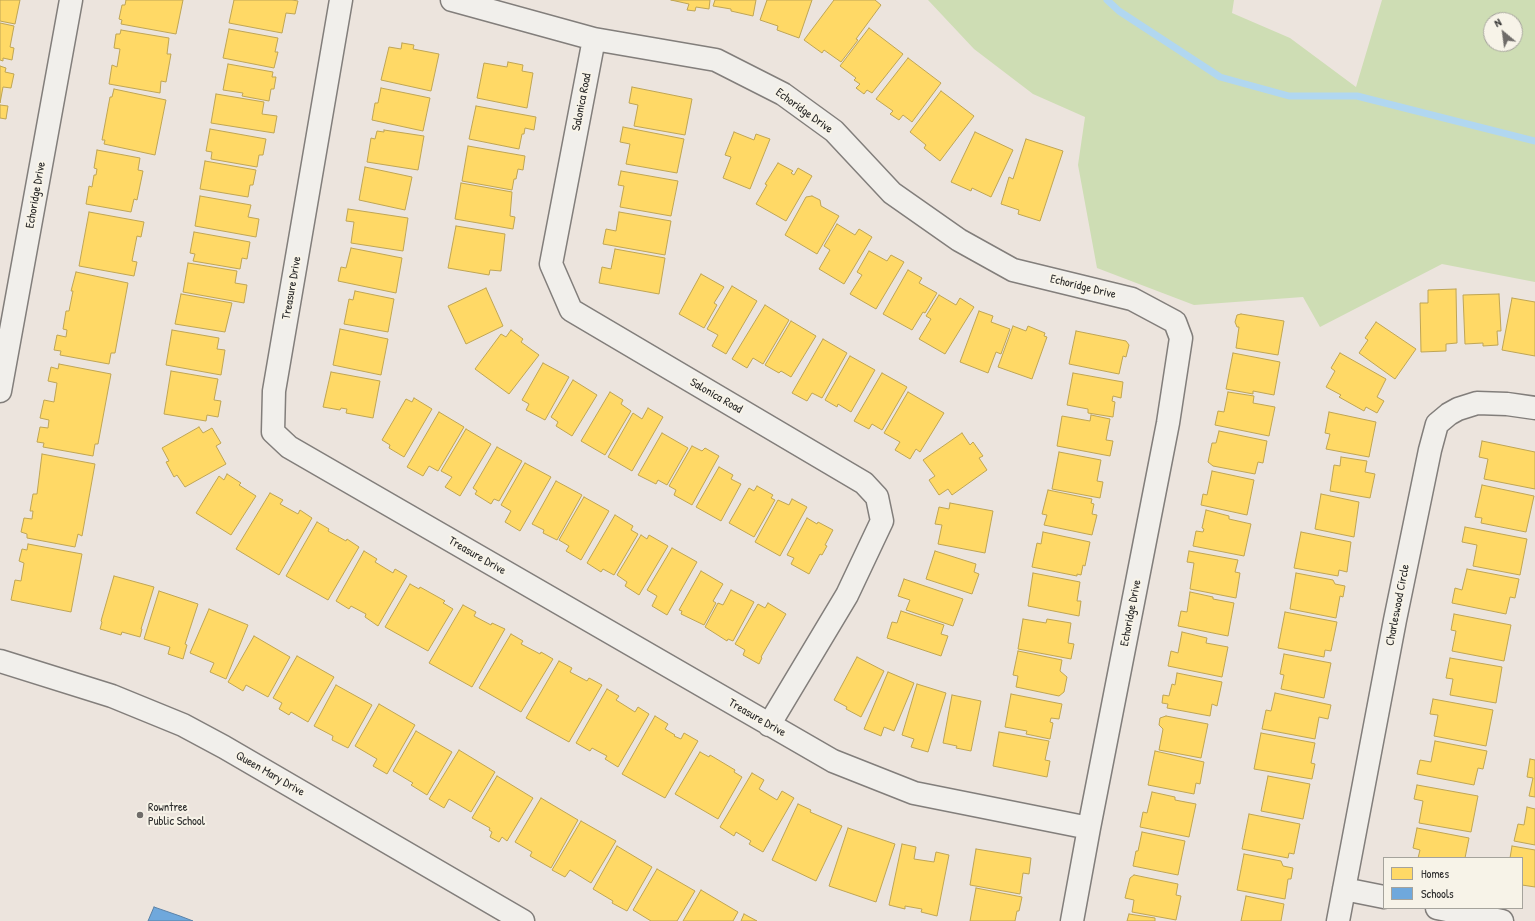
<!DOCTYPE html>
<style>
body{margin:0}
#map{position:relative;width:1535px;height:921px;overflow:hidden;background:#ece4dd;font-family:"Patrick Hand",sans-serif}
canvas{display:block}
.legend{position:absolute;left:1383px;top:857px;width:140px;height:52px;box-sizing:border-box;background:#f7f3e8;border:1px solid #a5a39c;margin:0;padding:5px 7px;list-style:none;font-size:12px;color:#2b2b2b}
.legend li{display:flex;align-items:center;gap:8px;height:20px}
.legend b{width:20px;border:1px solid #a5a39c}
.north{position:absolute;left:1483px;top:12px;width:40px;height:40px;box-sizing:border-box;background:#f7f3e8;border:1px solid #a5a39c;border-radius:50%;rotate:331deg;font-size:11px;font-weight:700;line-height:16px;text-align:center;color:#2b2b2b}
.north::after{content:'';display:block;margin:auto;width:14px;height:18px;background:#6f6c69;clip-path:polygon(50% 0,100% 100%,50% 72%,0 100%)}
</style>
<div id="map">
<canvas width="1535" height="921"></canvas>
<ul class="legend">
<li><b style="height:11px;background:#ffd966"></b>Homes</li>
<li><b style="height:11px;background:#6fa8dc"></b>Schools</li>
</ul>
<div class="north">N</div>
</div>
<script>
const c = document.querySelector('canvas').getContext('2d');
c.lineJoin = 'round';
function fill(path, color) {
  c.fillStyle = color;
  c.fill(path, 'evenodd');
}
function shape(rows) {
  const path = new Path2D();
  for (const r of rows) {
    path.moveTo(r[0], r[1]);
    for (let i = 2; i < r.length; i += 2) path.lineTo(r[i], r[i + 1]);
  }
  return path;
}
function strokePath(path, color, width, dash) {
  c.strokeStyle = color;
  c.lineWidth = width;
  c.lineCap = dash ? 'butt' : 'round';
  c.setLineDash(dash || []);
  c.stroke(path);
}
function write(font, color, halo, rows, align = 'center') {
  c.font = font + ' "Patrick Hand",sans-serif';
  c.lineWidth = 4;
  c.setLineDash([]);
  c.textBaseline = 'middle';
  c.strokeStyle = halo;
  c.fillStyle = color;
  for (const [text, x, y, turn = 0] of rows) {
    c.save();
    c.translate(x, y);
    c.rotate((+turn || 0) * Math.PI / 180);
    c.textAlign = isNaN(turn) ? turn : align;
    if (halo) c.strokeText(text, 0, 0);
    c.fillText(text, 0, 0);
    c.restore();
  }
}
fill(shape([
 [928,0,1234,0,1232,13,1290,38,1356,87,1382,0,1535,0,1535,282,1442,264,1320,327,1303,297,1194,305,1097,268,1078,165,1085,117,1033,94,974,49],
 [1491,20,1515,20,1515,44,1491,44]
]), '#ceddb4');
const homes = shape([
 [0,0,20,0,15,24,0,21,0,0],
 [126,0,183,0,176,34,121,24,122,20,119,19,122,5,125,5,126,0],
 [234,0,292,0,298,1,295,14,286,13,282,33,229,23,234,0],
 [671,0,710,0,709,9,696,7,695,11,687,10,689,4,671,0],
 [715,0,756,0,753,16,731,11,731,9,713,6,715,0],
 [767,0,812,0,799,38,777,30,778,26,760,20,767,0],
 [834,0,875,0,881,5,856,39,858,40,841,62,824,50,822,53,804,40,834,0],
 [0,23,14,26,10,47,14,48,12,60,3,58,3,61,0,60,0,23],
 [869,28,903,54,872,93,867,90,864,94,856,88,860,84,854,80,856,78,840,66,869,28],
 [229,29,278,38,275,52,278,52,274,68,223,58,229,29],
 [121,30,169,38,167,54,171,54,166,82,161,81,160,93,109,84,112,65,117,67,120,49,114,48,116,34,120,34,121,30],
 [402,43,414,45,413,49,439,54,431,91,381,80,389,47,401,49,402,43],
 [908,58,941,83,912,122,903,115,899,120,890,114,893,111,876,99,908,58],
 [508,62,523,65,522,71,533,73,527,108,477,98,484,63,507,67,508,62],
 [228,64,273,72,272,77,276,77,274,89,271,89,269,101,242,96,243,93,223,90,228,64],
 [0,66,6,68,5,72,14,74,11,88,3,87,0,103,0,66],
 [632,87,692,99,685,135,634,126,638,105,629,103,632,87],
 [381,88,430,98,423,131,372,120,375,103,378,103,381,88],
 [114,89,166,100,155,155,104,144,105,140,102,140,110,97,112,97,114,89],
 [941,91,974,116,940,161,924,148,926,145,910,132,941,91],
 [216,94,264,102,262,114,277,116,274,133,211,123,216,94],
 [0,105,8,106,6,119,0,118,0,105],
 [476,106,536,117,534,130,525,128,524,134,522,134,519,149,469,139,476,106],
 [623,127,684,139,677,173,626,164,630,144,620,142,623,127],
 [210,129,266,139,263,155,259,155,257,167,211,159,212,152,206,151,210,129],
 [384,130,424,136,418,170,367,162,371,138,375,139,377,131,384,132,384,130],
 [734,132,754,140,756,134,770,139,750,189,723,178,731,157,725,155,734,132],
 [975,132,1013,150,991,197,972,188,971,191,951,182,975,132],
 [1026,139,1063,151,1040,221,1018,214,1019,210,1001,204,1009,177,1013,179,1026,139],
 [468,146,525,156,523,170,518,169,516,179,514,179,512,190,462,181,468,146],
 [97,150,140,158,138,170,143,171,137,200,134,199,131,212,86,204,89,186,92,187,94,175,96,175,97,169,94,168,97,150],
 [205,161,256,170,253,185,250,185,248,197,200,189,205,161],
 [778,163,793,171,791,173,794,175,798,168,812,176,786,221,756,204,767,185,765,184,778,163],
 [365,167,412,177,405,210,359,200,365,167],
 [621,171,678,181,671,216,620,207,624,186,618,185,621,171],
 [461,183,512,192,510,216,515,217,513,229,455,219,461,183],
 [200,196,251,205,248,217,259,219,256,237,195,226,200,196],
 [812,196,820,200,821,206,839,216,817,254,785,235,806,197,812,196],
 [348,209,408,218,403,251,351,243,354,222,346,221,348,209],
 [89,212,144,222,141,237,137,236,132,261,137,262,134,276,79,266,89,212],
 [619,212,671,221,665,255,603,244,606,229,616,231,619,212],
 [837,224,855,235,859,229,872,237,844,284,819,269,830,250,824,246,837,224],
 [456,226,505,234,501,271,490,270,489,275,448,268,456,226],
 [194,232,250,242,247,259,242,258,240,269,193,261,195,254,190,253,194,232],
 [351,248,402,258,396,293,338,281,341,267,346,268,351,248],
 [615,249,665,258,659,294,599,283,602,267,611,269,615,249],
 [869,251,887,261,891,255,904,262,876,309,850,294,862,275,857,272,869,251],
 [188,263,237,271,235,283,247,285,244,303,183,292,188,263],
 [908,270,922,278,919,283,937,293,925,313,923,312,912,330,883,314,908,270],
 [76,272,128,283,115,353,111,353,109,364,60,355,61,351,54,350,57,335,66,337,67,330,63,329,66,311,69,311,73,291,71,291,76,272],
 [701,274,724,287,714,303,717,305,704,328,679,314,701,274],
 [732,286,757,301,726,354,712,346,718,335,707,329,732,286],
 [486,288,503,326,466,344,448,306,486,288],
 [1456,289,1457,343,1446,344,1446,351,1421,352,1420,303,1428,303,1428,290,1456,289],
 [355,291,394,299,388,332,344,324,349,299,353,300,355,291],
 [181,294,232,303,225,332,175,324,181,294],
 [1499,294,1501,331,1497,331,1498,345,1483,346,1483,343,1465,344,1463,295,1499,294],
 [939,295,956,305,960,298,974,307,945,354,919,339,931,319,926,316,939,295],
 [1512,298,1535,302,1535,356,1502,350,1512,298],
 [765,305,789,320,763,364,753,358,747,368,732,359,765,305],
 [979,311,993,316,991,322,1010,329,1001,354,996,352,988,373,960,362,979,311],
 [1241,314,1284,321,1278,355,1236,348,1239,327,1237,327,1235,322,1237,315,1241,314],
 [791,321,816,336,791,377,781,371,779,373,765,365,791,321],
 [1376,322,1416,349,1395,379,1359,353,1368,340,1365,338,1376,322],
 [1013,326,1026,331,1028,326,1045,333,1044,336,1047,337,1032,379,998,367,1013,326],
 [340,329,388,339,381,375,333,365,340,329],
 [172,330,219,338,217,349,225,350,221,375,166,365,172,330],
 [511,330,523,339,521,342,539,355,509,394,475,369,501,334,506,337,511,330],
 [1076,331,1126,341,1129,345,1126,357,1123,356,1119,374,1069,364,1076,331],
 [823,339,847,353,822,398,812,393,807,401,792,393,823,339],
 [1233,353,1280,362,1274,395,1253,391,1253,394,1226,389,1233,353],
 [1340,353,1386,379,1377,397,1384,401,1377,413,1366,407,1364,411,1339,397,1341,395,1326,387,1335,371,1331,368,1340,353],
 [850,356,875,370,851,412,838,404,837,407,825,400,850,356],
 [543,363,569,377,545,420,526,410,529,404,522,400,543,363],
 [59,364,111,374,98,444,95,444,93,456,43,447,44,443,37,442,40,427,48,428,49,420,40,418,44,400,54,402,57,383,48,381,51,367,58,369,59,364],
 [171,371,218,379,214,400,221,401,218,417,207,415,206,421,164,414,171,371],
 [331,372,380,381,373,418,346,413,347,409,341,408,340,410,323,407,331,372],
 [882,373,907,387,882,430,872,424,869,429,854,421,882,373],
 [1073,373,1123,382,1121,398,1113,396,1112,401,1115,402,1113,417,1088,413,1088,409,1067,405,1073,373],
 [573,380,597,395,572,436,556,426,558,422,551,417,573,380],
 [610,392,623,400,621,404,631,411,605,455,581,441,610,392],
 [908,392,944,413,920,452,916,449,910,459,895,450,900,442,884,433,908,392],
 [1228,392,1254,396,1253,403,1275,407,1269,436,1215,425,1218,411,1224,412,1228,392],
 [414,398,432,409,404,457,389,448,390,445,382,440,406,399,412,402,414,398],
 [648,408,663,417,632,471,608,457,633,413,642,419,648,408],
 [439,412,464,427,438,471,429,466,423,476,407,467,439,412],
 [1329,412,1376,422,1369,457,1326,449,1330,434,1325,433,1329,412],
 [1091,415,1110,419,1106,440,1113,441,1110,456,1057,446,1062,416,1090,421,1091,415],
 [199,427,203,433,212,428,221,443,216,446,226,464,185,487,177,475,174,477,166,462,169,461,162,448,199,427],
 [466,429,491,444,460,496,445,487,452,477,441,471,466,429],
 [1219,431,1267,441,1263,463,1258,462,1255,474,1213,466,1208,462,1212,443,1216,443,1219,431],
 [662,433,688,448,667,485,658,480,656,484,638,475,662,433],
 [962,433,970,445,973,442,983,456,979,458,987,470,952,495,948,489,939,495,929,480,935,476,923,460,962,433],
 [1482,441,1535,452,1535,489,1484,479,1488,459,1479,457,1482,441],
 [692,446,702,451,705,448,719,456,692,505,674,495,676,490,669,486,692,446],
 [497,447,522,461,499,501,494,499,491,504,475,494,477,491,473,488,497,447],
 [1059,452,1101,460,1097,481,1103,482,1100,498,1052,489,1059,452],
 [42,454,95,464,82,536,78,534,75,547,27,538,27,534,21,532,24,518,32,519,33,511,30,511,33,494,37,494,42,454],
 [1341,457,1367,461,1365,472,1375,474,1370,498,1330,491,1334,465,1340,466,1341,457],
 [525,463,551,477,520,531,505,522,511,511,501,505,525,463],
 [719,467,733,475,731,479,741,484,721,521,696,507,719,467],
 [1212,471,1254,480,1247,515,1201,505,1203,494,1207,495,1212,471],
 [227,474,241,483,239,485,256,496,231,535,196,513,219,476,224,480,227,474],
 [556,481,582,495,557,540,543,533,544,530,532,524,556,481],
 [1482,485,1534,496,1526,532,1481,523,1482,518,1475,517,1482,485],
 [757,486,773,495,771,498,775,500,754,537,729,523,749,488,754,491,757,486],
 [1048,490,1092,499,1091,503,1094,504,1092,514,1097,515,1092,535,1044,525,1047,515,1042,514,1048,490],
 [270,493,283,500,280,504,298,514,300,510,312,518,279,575,236,549,270,493],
 [1321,494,1359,502,1354,537,1315,529,1321,494],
 [584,497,609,511,581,560,566,551,569,546,559,540,584,497],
 [792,499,807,507,780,556,755,542,778,500,789,505,792,499],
 [950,503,993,511,985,553,938,544,942,525,935,524,939,507,949,509,950,503],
 [1206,510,1229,516,1229,519,1251,524,1244,556,1193,546,1196,531,1203,532,1204,529,1202,528,1206,510],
 [615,515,633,526,631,530,638,534,614,575,603,569,601,572,587,563,615,515],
 [807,518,817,524,818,522,833,530,825,545,827,546,822,555,820,554,809,574,791,564,794,558,787,555,807,518],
 [317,522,329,529,328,531,346,541,347,539,359,547,328,600,286,576,317,522],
 [1465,527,1527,539,1520,575,1473,566,1477,545,1462,542,1465,527],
 [1043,532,1090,542,1085,566,1083,565,1081,575,1077,574,1077,576,1032,567,1037,543,1041,544,1043,532],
 [1301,532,1351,542,1347,572,1339,570,1338,576,1294,568,1301,532],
 [641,535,647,539,649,535,668,546,639,595,625,586,627,582,617,575,641,535],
 [28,544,82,554,71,612,11,600,15,580,21,581,24,563,19,561,22,549,27,550,28,544],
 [672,548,697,562,667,615,652,606,657,596,647,590,672,548],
 [364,551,377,559,375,562,393,573,395,569,407,576,378,626,365,617,366,614,351,606,349,609,336,601,364,551],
 [935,551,976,564,974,572,979,574,972,594,926,579,935,551],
 [1189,551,1238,560,1235,572,1240,573,1236,598,1190,589,1194,563,1187,562,1189,551],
 [1467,569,1519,579,1515,598,1510,597,1506,614,1452,603,1455,588,1462,590,1467,569],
 [701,571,723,584,713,601,716,603,704,625,681,614,682,611,679,610,701,571],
 [1033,573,1080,582,1077,601,1081,601,1079,616,1028,606,1033,573],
 [1296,573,1333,580,1335,584,1345,586,1343,597,1340,596,1336,618,1290,609,1296,573],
 [114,576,154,587,141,629,142,629,140,637,122,632,121,635,100,629,102,622,101,621,114,576],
 [904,579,963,599,953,626,906,610,910,600,898,596,904,579],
 [410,584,419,589,420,587,445,601,443,603,453,609,428,651,385,627,410,584],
 [731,590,754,602,733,641,728,639,727,641,705,627,718,603,723,605,731,590],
 [159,591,198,604,185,644,187,645,183,659,168,654,170,647,144,639,159,591],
 [1190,592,1213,597,1213,599,1234,603,1228,636,1178,626,1181,611,1187,612,1190,592],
 [768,603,786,614,761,657,762,658,759,664,743,655,745,650,735,644,758,604,765,608,768,603],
 [463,605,476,612,474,616,491,625,492,623,505,629,472,687,429,663,463,605],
 [209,609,248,625,226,679,210,672,214,663,190,653,209,609],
 [901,611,944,625,941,634,948,636,941,656,887,638,892,622,897,623,901,611],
 [1285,612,1337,622,1331,651,1325,650,1324,657,1278,648,1285,612],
 [1454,614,1511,625,1504,661,1452,651,1456,631,1451,630,1454,614],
 [1023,619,1046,623,1047,619,1071,623,1068,643,1074,644,1071,659,1018,649,1023,619],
 [1182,632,1207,638,1206,643,1228,647,1222,677,1168,666,1171,651,1178,653,1182,632],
 [511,634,523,641,521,644,540,654,541,652,553,659,521,712,479,688,511,634],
 [254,636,290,657,268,697,246,685,243,691,228,682,254,636],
 [1018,651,1062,660,1060,671,1067,677,1064,692,1059,696,1016,687,1018,676,1013,675,1018,651],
 [1284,654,1331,663,1324,698,1281,689,1284,675,1280,674,1284,654],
 [297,656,334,677,308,722,291,712,289,715,279,709,282,703,273,698,297,656],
 [857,657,884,671,861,717,846,709,847,707,834,700,857,657],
 [1450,658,1502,667,1496,703,1450,695,1453,679,1446,678,1450,658],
 [559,661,572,668,570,672,587,681,589,678,602,685,569,742,526,718,559,661],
 [888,672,914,683,894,731,884,727,881,736,864,729,888,672],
 [1177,673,1222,682,1217,706,1212,704,1210,716,1167,708,1168,704,1162,703,1163,695,1169,696,1172,684,1175,685,1177,673],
 [917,684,946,693,928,752,911,747,914,739,902,735,917,684],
 [336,685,372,705,348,748,332,740,333,736,314,726,336,685],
 [607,689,619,696,616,700,635,712,638,707,649,714,618,767,605,759,607,756,592,748,590,751,576,743,607,689],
 [1275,693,1331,705,1328,719,1319,717,1315,739,1262,729,1266,710,1271,711,1275,693],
 [1011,694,1062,704,1059,719,1051,718,1050,722,1053,723,1050,739,1026,734,1027,731,1005,727,1011,694],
 [952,695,981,701,971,751,956,748,957,746,943,743,952,695],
 [1433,699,1493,710,1486,746,1434,736,1438,715,1430,714,1433,699],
 [379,704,415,725,387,774,373,766,377,759,355,746,379,704],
 [655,716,668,724,665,729,675,735,674,736,681,739,684,733,698,741,665,798,622,774,655,716],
 [1166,716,1208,724,1201,758,1159,750,1163,729,1159,725,1160,718,1166,716],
 [416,731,452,752,427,795,411,785,413,783,393,771,416,731],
 [999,732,1049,741,1045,760,1050,761,1047,777,993,766,999,732],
 [1261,733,1315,743,1311,763,1315,764,1312,779,1254,769,1261,733],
 [1435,741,1487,751,1483,769,1478,768,1474,785,1417,774,1420,760,1431,762,1435,741],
 [459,750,495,772,471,812,449,799,444,808,429,799,459,750],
 [1155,751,1204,762,1200,784,1196,783,1194,794,1148,785,1155,751],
 [700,752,709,757,710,755,735,770,734,772,742,777,718,819,675,794,700,752],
 [1530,759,1535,760,1535,797,1529,796,1533,778,1527,777,1530,759],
 [752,773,764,780,759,789,777,800,782,791,794,798,763,852,749,844,751,841,736,832,734,836,720,827,752,773],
 [497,776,533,798,507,841,502,837,499,842,490,837,492,832,489,830,490,828,472,818,497,776],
 [1268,776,1310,784,1303,819,1261,811,1268,776],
 [1417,785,1478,796,1471,832,1419,823,1423,801,1414,799,1417,785],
 [1152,792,1175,797,1175,800,1196,804,1189,837,1140,827,1143,812,1147,813,1152,792],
 [541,798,578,820,551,868,530,856,532,852,515,842,541,798],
 [798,804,811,810,810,812,842,826,816,881,772,860,798,804],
 [1527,807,1535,809,1535,845,1514,841,1518,824,1524,825,1527,807],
 [1249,814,1300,824,1294,854,1289,853,1288,858,1242,849,1249,814],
 [581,821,616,841,591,883,570,870,565,877,552,870,581,821],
 [848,828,895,844,876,902,829,886,848,828],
 [1417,828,1469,838,1465,858,1418,858,1420,850,1413,848,1417,828],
 [1142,832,1185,841,1178,875,1133,866,1136,851,1138,851,1142,832],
 [902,844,916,847,914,859,934,862,936,852,949,855,937,916,921,912,922,909,905,906,905,909,889,905,902,844],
 [617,846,652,867,627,911,612,903,613,901,593,889,617,846],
 [1512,846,1535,850,1535,887,1522,885,1522,858,1510,858,1512,846],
 [976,849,1031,858,1029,874,1023,873,1020,894,970,885,976,849],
 [1244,854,1281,861,1283,866,1293,868,1291,879,1288,879,1285,899,1237,890,1244,854],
 [657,869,695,891,677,921,651,921,633,910,657,869],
 [1134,875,1178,884,1176,895,1181,896,1176,920,1132,912,1134,900,1125,898,1130,878,1134,875],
 [976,888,1022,897,1019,911,1017,911,1015,921,970,921,976,888],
 [701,890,738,912,733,921,683,921,701,890],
 [1246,896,1284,904,1281,921,1241,921,1246,896],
 [744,914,757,921,741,921,744,914],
 [1129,914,1155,918,1155,921,1127,921,1129,914]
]);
fill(homes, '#ffd966');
strokePath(homes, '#bfa554', 1);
const schools = shape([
 [154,907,180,916,193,921,148,921,154,907]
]);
fill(schools, '#6fa8dc');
strokePath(schools, '#5b82a7', 1);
strokePath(shape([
 [1107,0,1119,11,1220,77,1289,96,1357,96,1535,141]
]), '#b1d7f0', 7);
const street = shape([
 [341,0,274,391,273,432,289,447,833,761,914,793,1089,828],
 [452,0,594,39,716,60,783,94,834,131,892,193,959,240,1013,270,1132,299,1175,322,1181,338,1168,423,1089,828,1072,921],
 [594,39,551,264,571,310,864,483,877,497,882,521,847,595,769,725],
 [0,391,71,0],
 [1344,889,1384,897],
 [1437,908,1502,921],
 [1338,921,1395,620,1430,450,1437,424,1449,414,1458,409,1477,403,1507,404,1535,408]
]);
const secondary = shape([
 [0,661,112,696,183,725,224,747,523,921]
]);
strokePath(street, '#827e7b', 25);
strokePath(secondary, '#827e7b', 25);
strokePath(street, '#f1efeb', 22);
strokePath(secondary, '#f1efeb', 22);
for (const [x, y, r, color] of [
 [140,815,4,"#6f6c69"]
]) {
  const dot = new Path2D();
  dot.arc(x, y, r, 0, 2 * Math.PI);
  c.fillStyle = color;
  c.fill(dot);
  strokePath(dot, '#f7f3e8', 1.5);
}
write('12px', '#2b2b2b', '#f7f3e8', [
 ["Salonica Road",582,102,-79],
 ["Echoridge Drive",804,111,36],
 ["Echoridge Drive",36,195,-80],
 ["Echoridge Drive",1083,287,14],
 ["Treasure Drive",292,288,-80],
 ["Salonica Road",716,396,30],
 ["Treasure Drive",477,556,30],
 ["Charleswood Circle",1398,605,-79],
 ["Echoridge Drive",1131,613,-79],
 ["Treasure Drive",757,718,30],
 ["Queen Mary Drive",270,774,30]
]);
write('12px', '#2b2b2b', '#f7f3e8', [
 ["Rowntree",148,808],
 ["Public School",148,822]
], 'left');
</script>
